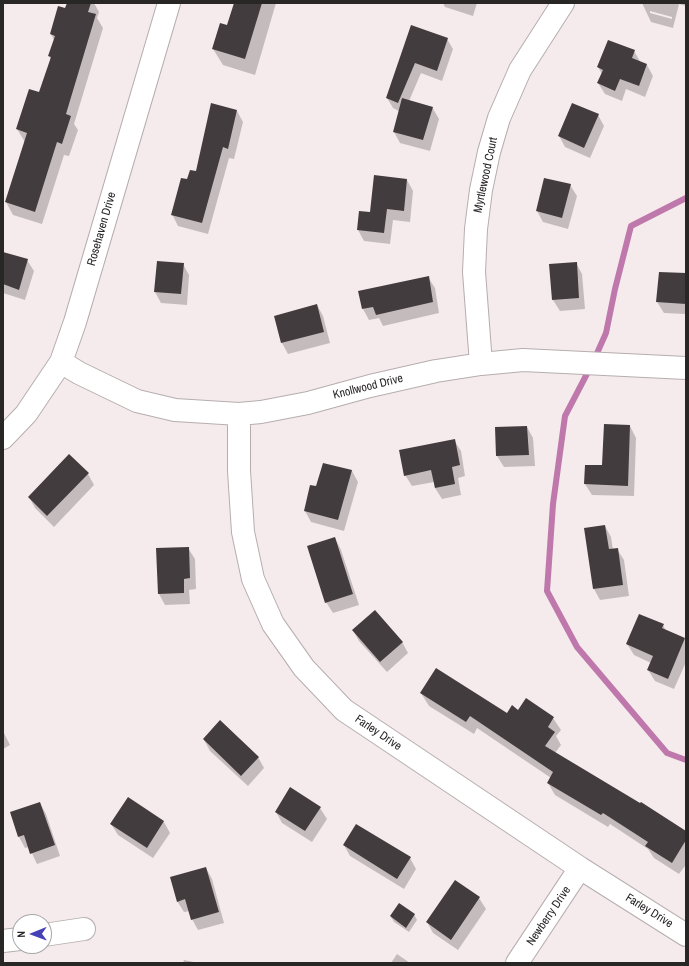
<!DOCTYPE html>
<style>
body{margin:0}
#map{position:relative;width:689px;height:966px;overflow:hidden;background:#f5ebec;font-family:"Archivo Narrow",sans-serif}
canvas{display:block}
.frame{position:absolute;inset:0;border:4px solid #292626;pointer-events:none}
.north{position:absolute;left:12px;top:914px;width:40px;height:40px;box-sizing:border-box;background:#fff;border:1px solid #a9a8a8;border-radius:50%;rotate:269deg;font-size:11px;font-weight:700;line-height:16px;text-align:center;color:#292626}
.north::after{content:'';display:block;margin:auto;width:14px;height:18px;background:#4641b7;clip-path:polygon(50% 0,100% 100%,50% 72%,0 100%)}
</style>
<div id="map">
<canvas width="689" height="966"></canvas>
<div class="frame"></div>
<div class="north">N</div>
</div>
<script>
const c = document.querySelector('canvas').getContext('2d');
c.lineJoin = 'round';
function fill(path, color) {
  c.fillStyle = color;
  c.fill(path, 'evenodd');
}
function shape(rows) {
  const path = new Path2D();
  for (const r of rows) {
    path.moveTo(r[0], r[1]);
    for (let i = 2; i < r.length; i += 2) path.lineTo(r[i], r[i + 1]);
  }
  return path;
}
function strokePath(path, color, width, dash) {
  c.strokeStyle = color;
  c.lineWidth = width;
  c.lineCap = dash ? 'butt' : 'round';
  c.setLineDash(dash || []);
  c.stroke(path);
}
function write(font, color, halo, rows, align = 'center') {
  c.font = font + ' "Archivo Narrow",sans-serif';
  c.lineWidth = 4;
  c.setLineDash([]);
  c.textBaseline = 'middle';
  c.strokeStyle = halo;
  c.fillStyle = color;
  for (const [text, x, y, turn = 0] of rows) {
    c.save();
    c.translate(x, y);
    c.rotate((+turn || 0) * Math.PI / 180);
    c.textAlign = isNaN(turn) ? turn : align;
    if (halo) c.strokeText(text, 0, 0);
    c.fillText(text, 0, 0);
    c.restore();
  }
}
fill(shape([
 [68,3,94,3,99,12,97,18,103,28,74,124,78,130,69,156,64,155,42,224,13,215,6,202,25,142,17,129,40,93,51,60,49,56,54,40,51,34,66,9],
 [235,3,276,3,255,75,223,65,213,49,228,26],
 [443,3,477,3,473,16,445,7],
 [642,3,686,3,686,6,679,4,673,28,651,22],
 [650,11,672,17,672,19,650,13],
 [412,27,447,39,453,49,442,81,421,73,409,101,432,107,439,119,430,151,400,143,394,132,399,111,393,108,387,98],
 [634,51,641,63,647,65,653,76,645,97,626,89,622,101,605,94,598,83,602,74,598,67],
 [237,111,243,122,234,159,229,158,208,234,178,226,172,214,188,181,197,173],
 [598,115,604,126,590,158,565,147,559,136],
 [407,180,413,191,410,222,393,220,390,244,364,241,358,230,371,213],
 [570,185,577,196,568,229,543,222,537,211],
 [3,253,27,260,34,271,25,300,3,293],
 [576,263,582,274,585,309,560,311,553,300,551,265],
 [183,264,189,275,187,305,161,303,155,292],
 [686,274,686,314,664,313,657,302],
 [428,277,435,288,439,313,383,326,379,318,369,320,363,309],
 [317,305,323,316,330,343,288,354,282,343],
 [630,426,636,438,634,496,592,495,585,484,603,466],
 [527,427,533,438,535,466,504,467,497,456,496,428],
 [454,440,461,451,465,476,458,478,461,495,442,499,435,488,434,482,412,486,405,475],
 [323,464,352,471,358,482,344,531,311,522,305,511,317,488],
 [88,474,94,485,54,527,35,508,29,497],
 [605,526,611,537,613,550,617,549,624,560,629,596,600,600,594,589],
 [335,538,341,550,359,605,333,613,326,602],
 [188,548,195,559,196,589,189,590,190,604,165,605,159,594,157,549],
 [663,625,666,631,685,639,686,641,686,662,674,689,655,681,648,670,651,663,634,655,627,644],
 [353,630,402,642,408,653,387,672,359,641],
 [421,693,507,714,518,711,553,718,561,730,556,736,561,745,555,753,686,832,686,866,685,866,679,874,654,858,648,849,610,824,608,827,555,795,548,783,551,778,477,728,474,734,429,706],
 [3,731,10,745,3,749],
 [204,740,258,757,264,768,248,786,210,751],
 [128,798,164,822,170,833,153,858,118,835,111,824],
 [40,803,46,814,60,856,37,864,29,847,25,848,19,837],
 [320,808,327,819,312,842,282,823,276,812],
 [344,845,410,858,416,869,404,889,350,856],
 [206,868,212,879,224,923,198,930,192,919,190,911,184,912,177,901],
 [479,898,486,909,458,950,433,933,427,922],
 [414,914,417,920,409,932,394,922,391,917],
 [397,954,410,963,391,963],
 [184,960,199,963,183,963]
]), '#0003');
strokePath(shape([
 [594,360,606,333,615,289,631,226,686,198],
 [590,368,565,416,553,504,547,591,577,647,667,753,686,760]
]), '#be78ab', 6);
fill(shape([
 [67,3,91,3,88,12,96,14,66,114,71,116,62,144,57,142,35,212,5,202,27,133,16,129,29,89,39,92,51,57,48,56,55,36,50,34,58,6,65,8],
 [234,3,262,3,245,59,212,49,220,23,227,25],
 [411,25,448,38,437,71,415,63,398,103,386,98],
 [608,40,635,50,632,58,647,64,639,86,620,79,615,91,597,83,603,70,597,67],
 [402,98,433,107,423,140,393,132],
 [211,103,237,110,228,149,223,147,202,223,171,215,181,178,187,179,190,170,196,171],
 [572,103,599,114,584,148,558,136],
 [374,175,407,179,404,211,387,209,384,233,357,230,359,211,370,212],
 [544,178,571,184,562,218,536,211],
 [3,252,28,259,19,290,3,284],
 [157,261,184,263,181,294,154,292],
 [577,262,579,298,552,300,549,264],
 [659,272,686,273,686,304,656,302],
 [429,276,433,302,376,315,373,307,362,309,358,291],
 [317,304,324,332,281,343,274,316],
 [604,424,630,425,628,486,584,484,585,465,602,465],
 [527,426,529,455,496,456,495,427],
 [455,439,460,465,452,467,455,484,435,488,431,470,404,476,399,450],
 [69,454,89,473,47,516,28,497],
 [323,463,352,470,338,520,304,511,310,485,316,486],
 [605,525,609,549,618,548,623,585,593,589,584,528],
 [335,537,353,594,325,603,307,546],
 [189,547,190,578,184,579,184,593,158,594,156,548],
 [375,610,403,642,380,662,352,630],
 [639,614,664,624,662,628,685,638,668,679,647,670,653,656,626,644],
 [436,668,507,713,512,705,518,710,526,698,554,717,548,727,555,732,545,746,640,803,641,802,686,831,686,840,672,863,645,846,648,842,603,813,601,815,547,783,553,772,470,716,466,722,420,693],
 [220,720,259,757,241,776,203,739],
 [290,787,321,807,305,831,275,812],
 [128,797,164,821,147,848,110,824],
 [40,802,55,845,30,854,24,835,18,837,10,812],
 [356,824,411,857,397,879,343,845],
 [206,867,219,912,191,920,185,899,177,902,170,877],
 [455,880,480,897,451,940,426,922],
 [399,903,415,914,406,928,390,916]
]), '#433c3e');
const street = shape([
 [61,362,79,373,137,401,175,410,239,414,261,412,308,403,370,386,436,371,481,364,523,360,686,368],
 [481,364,474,272,476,229,481,190,489,152,499,118,520,70,563,3],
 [239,414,239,471,243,532,253,579,273,624,304,668,344,710,580,868,686,935],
 [3,438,26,414,61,362,75,322,169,3],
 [44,935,84,929],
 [3,941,20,939],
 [517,963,580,868]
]);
strokePath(street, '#b6aeae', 24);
strokePath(street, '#fff', 22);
write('12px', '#292626', '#fff', [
 ["Myrtlewood Court",486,175,-78],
 ["Rosehaven Drive",102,229,-74],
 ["Knollwood Drive",368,387,-14],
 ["Farley Drive",378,733,34],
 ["Farley Drive",649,911,32],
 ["Newberry Drive",549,916,-56]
]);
</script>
